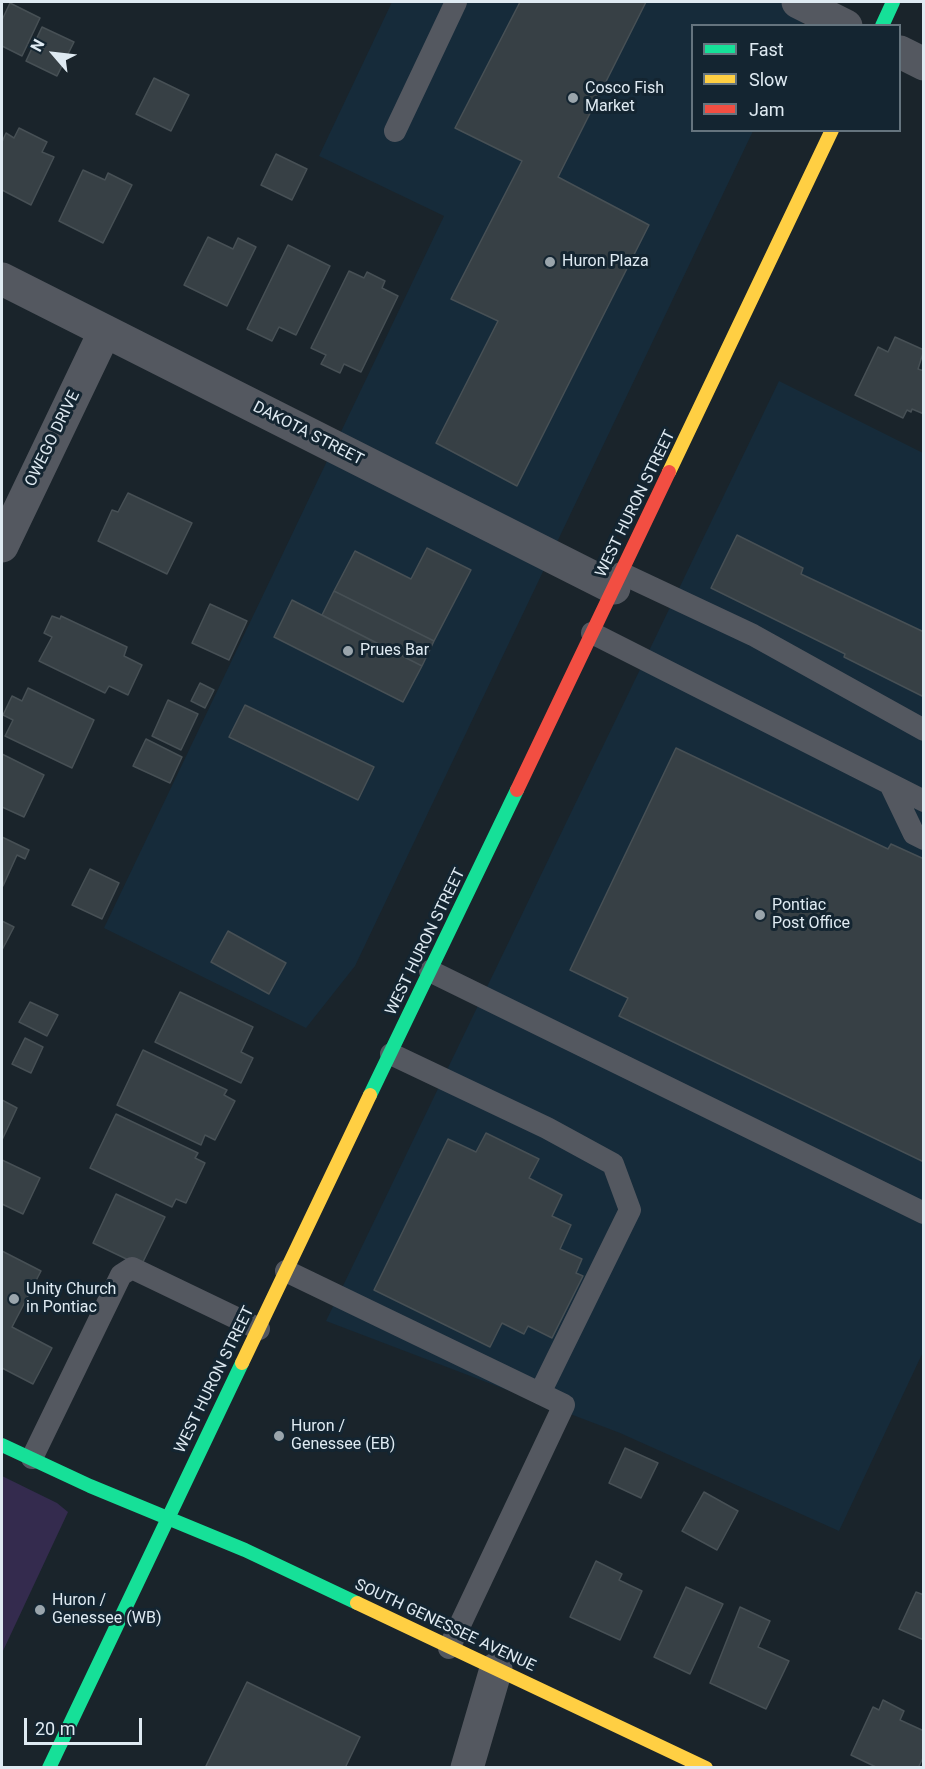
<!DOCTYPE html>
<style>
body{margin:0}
#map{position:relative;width:925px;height:1769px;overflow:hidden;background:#1a242b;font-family:Roboto,sans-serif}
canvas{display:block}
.frame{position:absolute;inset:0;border:3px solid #dfeaf2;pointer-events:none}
.legend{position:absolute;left:691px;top:24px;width:210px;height:108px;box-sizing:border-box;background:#142531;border:2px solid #65747e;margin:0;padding:8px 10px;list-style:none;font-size:18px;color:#dfeaf2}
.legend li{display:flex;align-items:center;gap:12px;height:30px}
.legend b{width:30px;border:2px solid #65747e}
.north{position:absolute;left:24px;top:24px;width:60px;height:60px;-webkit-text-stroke:4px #142531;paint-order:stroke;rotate:298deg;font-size:16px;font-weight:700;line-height:24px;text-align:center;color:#dfeaf2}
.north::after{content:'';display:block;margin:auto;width:21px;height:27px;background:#dfeaf2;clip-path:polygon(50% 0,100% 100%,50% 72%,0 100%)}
.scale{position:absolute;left:24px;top:1718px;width:118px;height:27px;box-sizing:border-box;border:3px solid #dfeaf2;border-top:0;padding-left:8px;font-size:18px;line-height:21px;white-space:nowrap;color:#dfeaf2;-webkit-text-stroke:4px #142531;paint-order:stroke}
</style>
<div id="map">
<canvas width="925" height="1769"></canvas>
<div class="frame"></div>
<ul class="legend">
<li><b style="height:8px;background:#16e098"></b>Fast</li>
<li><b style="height:8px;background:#ffcf43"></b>Slow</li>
<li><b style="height:8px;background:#f24e42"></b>Jam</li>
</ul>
<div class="north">N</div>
<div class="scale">20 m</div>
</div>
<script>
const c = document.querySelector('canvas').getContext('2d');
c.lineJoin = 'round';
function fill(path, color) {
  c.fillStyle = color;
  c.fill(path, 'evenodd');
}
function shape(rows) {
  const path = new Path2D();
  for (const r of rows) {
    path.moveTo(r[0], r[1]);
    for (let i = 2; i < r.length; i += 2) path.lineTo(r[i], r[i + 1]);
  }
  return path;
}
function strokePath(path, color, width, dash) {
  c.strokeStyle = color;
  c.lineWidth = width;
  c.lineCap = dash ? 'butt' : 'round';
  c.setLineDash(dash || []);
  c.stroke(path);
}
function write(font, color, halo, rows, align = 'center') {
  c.font = font + ' Roboto,sans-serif';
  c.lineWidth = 6;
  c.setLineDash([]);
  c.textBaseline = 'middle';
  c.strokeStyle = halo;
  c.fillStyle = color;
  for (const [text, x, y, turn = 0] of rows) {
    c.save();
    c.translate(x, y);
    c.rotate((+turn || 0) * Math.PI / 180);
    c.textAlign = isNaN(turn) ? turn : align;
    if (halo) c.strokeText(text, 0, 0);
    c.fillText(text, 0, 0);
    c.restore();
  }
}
fill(shape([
 [392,2,814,2,802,25,692,26,692,130,753,131,355,966,306,1028,104,928,444,216,319,156],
 [779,381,923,453,923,1352,839,1531,620,1433,326,1321]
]), '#162b3a');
fill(shape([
 [2,1476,57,1503,68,1512,2,1653]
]), '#342b4e');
const building = shape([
 [520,2,646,2,558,177,649,225,517,486,436,443,498,321,451,299,522,161,455,128,520,2],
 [10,3,40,18,22,56,2,46,2,20,10,3],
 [42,27,74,42,57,76,26,61,42,27],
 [154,78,189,95,171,131,136,114,154,78],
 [19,128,47,142,42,152,54,157,31,205,2,190,2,142,6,133,14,138,19,128],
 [276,154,307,169,292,200,261,185,276,154],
 [83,170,105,180,108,173,132,185,103,243,59,221,83,170],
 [208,237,233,249,238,238,256,247,227,306,184,285,208,237],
 [288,245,330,266,296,335,279,327,272,341,247,329,288,245],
 [349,271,364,278,367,272,385,281,382,288,398,296,361,372,344,364,340,373,321,364,326,355,311,348,349,271],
 [895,337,924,350,918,369,924,371,924,414,912,409,911,412,907,410,903,418,855,395,878,347,888,352,895,337],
 [128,493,192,523,167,574,98,541,112,510,118,512,128,493],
 [737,535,803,568,801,574,924,632,924,697,844,657,845,654,711,588,737,535],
 [427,548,471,570,434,641,334,591,355,551,411,579,427,548],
 [334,591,434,641,422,666,322,615,334,591],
 [292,600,422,666,403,702,274,637,292,600],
 [210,604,247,621,229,660,192,643,210,604],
 [52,616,60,619,61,616,127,647,124,656,142,665,128,695,109,686,105,693,39,661,52,637,44,633,52,616],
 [200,683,214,690,205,708,191,701,200,683],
 [28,688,94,720,72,768,5,736,13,720,3,715,12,696,22,701,28,688],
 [168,700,198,714,181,750,152,736,168,700],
 [245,705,374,767,358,800,229,737,245,705],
 [146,739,182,757,170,783,133,766,146,739],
 [676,748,888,849,891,844,924,859,924,1162,619,1016,628,998,570,970,676,748],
 [2,754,44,775,24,817,2,807,2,754],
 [2,837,29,850,25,859,17,855,3,886,2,837],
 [90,869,119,883,102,919,72,905,90,869],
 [2,921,14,927,2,950,2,921],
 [228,931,286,963,269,994,211,962,228,931],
 [180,992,253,1027,241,1052,253,1058,241,1083,155,1042,180,992],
 [30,1002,58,1015,47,1036,19,1022,30,1002],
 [25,1038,43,1047,31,1073,12,1064,25,1038],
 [143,1050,227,1090,224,1095,235,1101,215,1140,205,1135,201,1145,117,1105,143,1050],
 [2,1100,17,1108,2,1140,2,1100],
 [116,1114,198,1153,195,1158,205,1163,186,1203,176,1199,172,1207,90,1168,116,1114],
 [486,1133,539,1159,529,1178,562,1195,552,1216,571,1225,560,1249,582,1259,576,1273,583,1276,552,1338,528,1326,524,1334,502,1323,490,1347,374,1290,448,1139,476,1152,486,1133],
 [2,1160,40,1178,23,1214,2,1204,2,1160],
 [116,1194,165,1217,141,1266,93,1243,116,1194],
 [2,1251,41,1271,12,1327,52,1348,33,1384,2,1368,2,1251],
 [625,1448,658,1463,641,1498,609,1483,625,1448],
 [704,1492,738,1511,717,1550,682,1531,704,1492],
 [596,1561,622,1574,619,1580,642,1591,620,1640,570,1617,596,1561],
 [686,1587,723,1604,690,1674,654,1657,686,1587],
 [916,1592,924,1595,924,1640,899,1629,916,1592],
 [740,1607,770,1621,758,1647,789,1661,766,1709,710,1683,740,1607],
 [247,1682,360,1737,345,1768,205,1768,247,1682],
 [883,1700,904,1711,900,1720,924,1731,924,1756,918,1768,878,1768,851,1755,873,1707,879,1710,883,1700]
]);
fill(building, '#374045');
strokePath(building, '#475055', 1.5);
strokePath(shape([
 [395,131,456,2],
 [621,573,753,635,924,730],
 [592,633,924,801],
 [890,784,914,834,924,839],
 [430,971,924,1213],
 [391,1054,547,1128,613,1164,630,1210,540,1393],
 [286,1271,564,1405,449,1648],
 [32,1458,121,1275,132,1268,259,1329]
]), '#545860', 22);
strokePath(shape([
 [798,2,846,26],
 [900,52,924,64],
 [2,279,614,588],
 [2,546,105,331],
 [467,1768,496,1669]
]), '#545860', 33);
strokePath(shape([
 [882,26,893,2],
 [370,1095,517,790],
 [2,1445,90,1486,245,1550,357,1603],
 [49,1768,242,1363]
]), '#16e098', 14);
strokePath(shape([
 [669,472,832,130],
 [242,1363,370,1095],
 [357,1603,706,1768]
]), '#ffcf43', 14);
strokePath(shape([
 [517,790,669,472]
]), '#f24e42', 14);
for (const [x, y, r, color] of [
 [573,98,6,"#9aa5ac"],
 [550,262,6,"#9aa5ac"],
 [348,651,6,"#9aa5ac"],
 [760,915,6,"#9aa5ac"],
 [14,1299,6,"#9aa5ac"],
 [279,1436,6,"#9aa5ac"],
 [40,1610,6,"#9aa5ac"]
]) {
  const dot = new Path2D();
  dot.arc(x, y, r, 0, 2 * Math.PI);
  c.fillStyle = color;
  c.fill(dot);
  strokePath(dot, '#142531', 2);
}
write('16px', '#dfeaf2', '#142531', [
 ["Cosco Fish",585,89],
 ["Market",585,107],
 ["Huron Plaza",562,262],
 ["Prues Bar",360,651],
 ["Pontiac",772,906],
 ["Post Office",772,924],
 ["Unity Church",26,1290],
 ["in Pontiac",26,1308],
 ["Huron /",291,1427],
 ["Genessee (EB)",291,1445],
 ["Huron /",52,1601],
 ["Genessee (WB)",52,1619]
], 'left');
write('16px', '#dfeaf2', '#142531', [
 ["DAKOTA STREET",308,434,27],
 ["OWEGO DRIVE",53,439,-64],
 ["WEST HURON STREET",636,504,-64],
 ["WEST HURON STREET",426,942,-64],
 ["WEST HURON STREET",215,1380,-64],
 ["SOUTH GENESSEE AVENUE",445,1626,25]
]);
</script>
